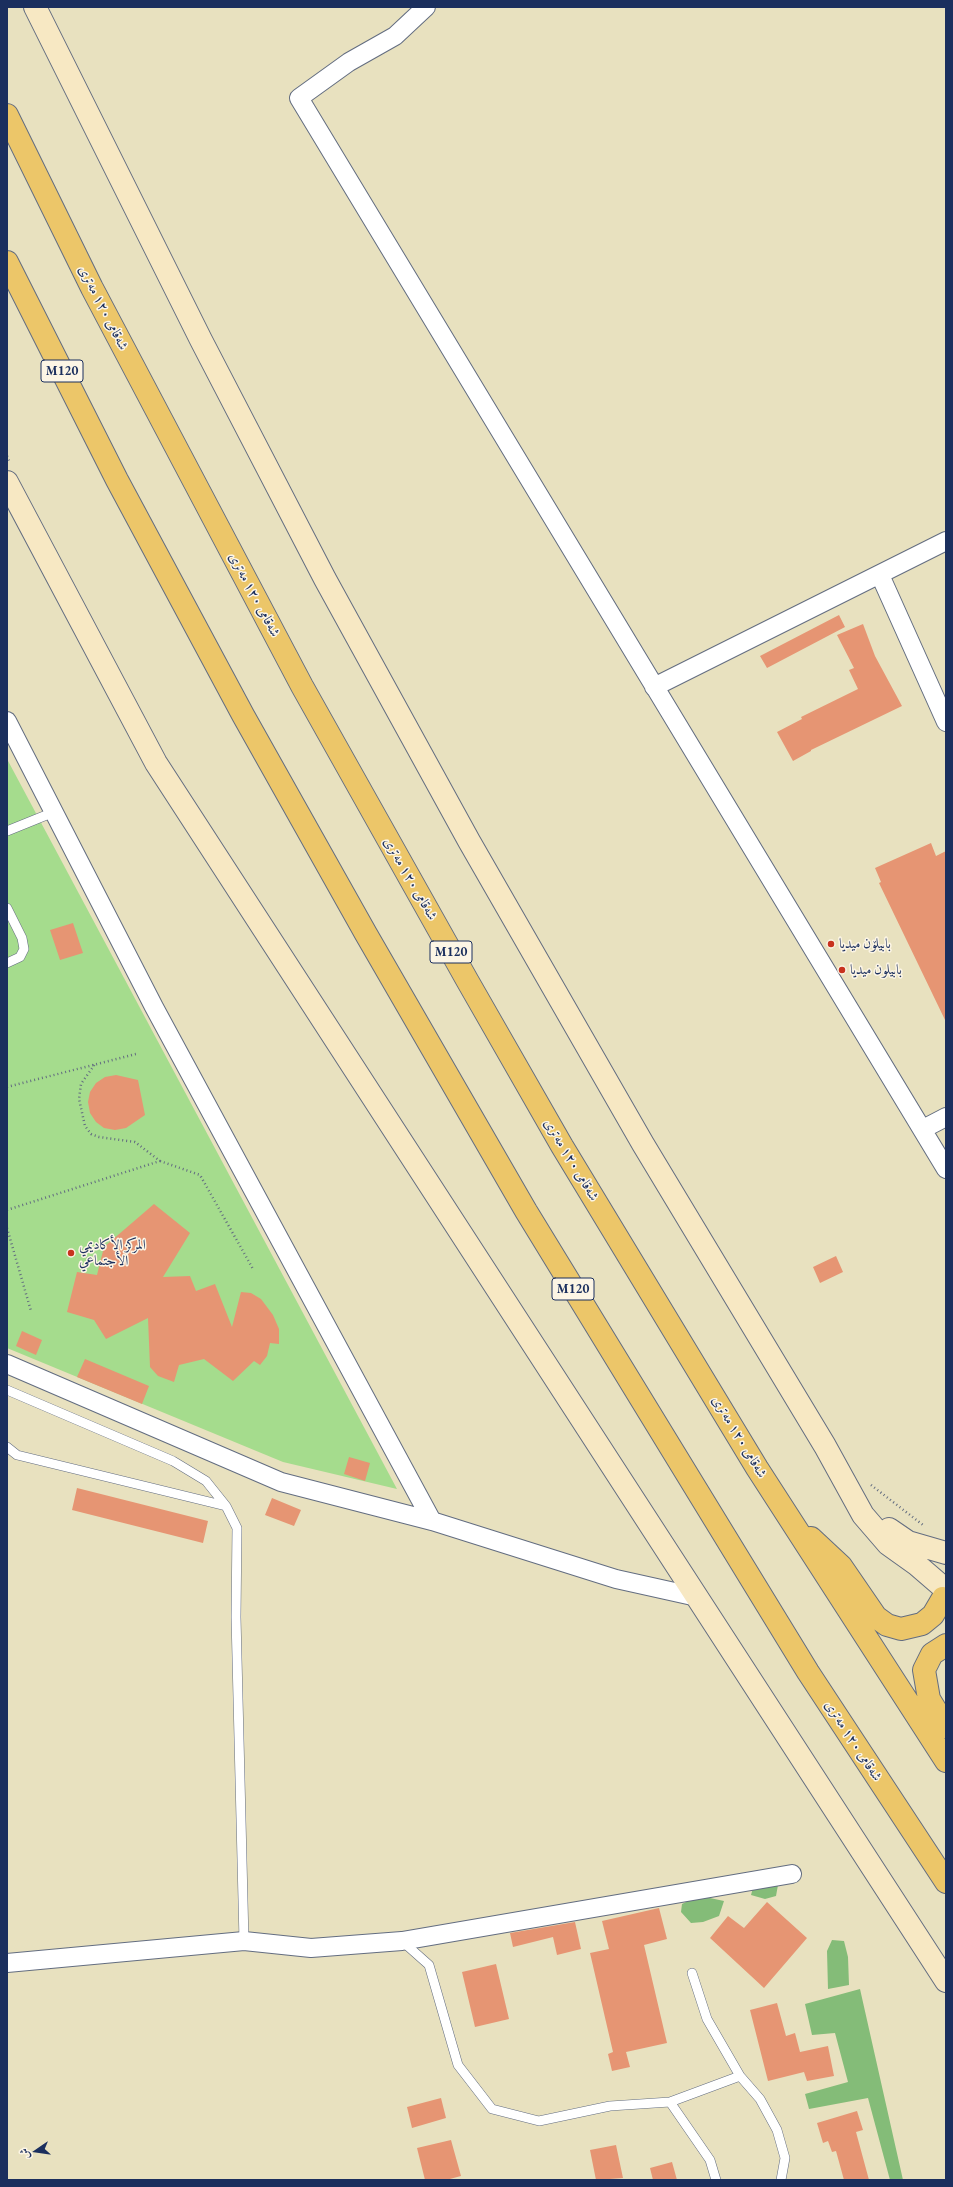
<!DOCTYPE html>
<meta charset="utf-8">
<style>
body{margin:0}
#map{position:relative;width:953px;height:2187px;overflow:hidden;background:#e8e1bf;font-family:"EB Garamond",Amiri,serif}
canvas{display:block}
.frame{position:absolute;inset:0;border:8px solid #1b2f5e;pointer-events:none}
.north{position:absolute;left:16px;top:2131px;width:40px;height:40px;-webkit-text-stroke:3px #fcf5e5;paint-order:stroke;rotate:257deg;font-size:11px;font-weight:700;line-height:16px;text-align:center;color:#1b2f5e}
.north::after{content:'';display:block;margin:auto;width:14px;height:18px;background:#1b2f5e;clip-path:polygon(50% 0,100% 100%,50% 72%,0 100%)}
</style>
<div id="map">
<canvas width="953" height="2187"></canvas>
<div class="frame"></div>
<div class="north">ش</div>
</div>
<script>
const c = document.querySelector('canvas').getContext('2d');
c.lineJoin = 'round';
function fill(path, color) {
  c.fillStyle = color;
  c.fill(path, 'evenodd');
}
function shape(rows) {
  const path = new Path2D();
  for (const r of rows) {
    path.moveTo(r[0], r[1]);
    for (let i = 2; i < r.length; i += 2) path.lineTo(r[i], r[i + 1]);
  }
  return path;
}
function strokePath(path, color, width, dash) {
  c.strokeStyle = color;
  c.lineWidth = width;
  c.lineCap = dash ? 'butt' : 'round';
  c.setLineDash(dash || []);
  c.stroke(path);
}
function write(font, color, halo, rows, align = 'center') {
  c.font = font + ' "EB Garamond",Amiri,serif';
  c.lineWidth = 3;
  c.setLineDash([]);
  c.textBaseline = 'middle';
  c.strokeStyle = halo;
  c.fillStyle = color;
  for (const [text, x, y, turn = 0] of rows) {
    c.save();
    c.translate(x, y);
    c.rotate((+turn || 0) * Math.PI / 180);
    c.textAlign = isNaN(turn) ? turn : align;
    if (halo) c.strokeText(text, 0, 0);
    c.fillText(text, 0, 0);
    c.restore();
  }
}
fill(shape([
 [7,759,397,1489,283,1462,7,1348]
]), '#a5dc8d');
fill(shape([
 [754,1884,778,1885,776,1896,765,1899,751,1895],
 [694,1898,710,1898,724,1901,719,1916,703,1922,691,1923,681,1912,682,1904],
 [832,1940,844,1941,848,1957,849,1985,828,1989,827,1951],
 [860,1989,903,2180,890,2180,868,2098,809,2109,805,2094,848,2082,835,2033,812,2035,805,2004]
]), '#84bc78');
fill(shape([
 [839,615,845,627,767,668,760,656],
 [863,624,875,656,902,706,811,750,811,751,793,761,777,732,802,719,801,717,858,689,849,670,854,668,837,635],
 [931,843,936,856,946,851,946,1022,879,883,881,882,875,868],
 [73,923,83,953,60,960,50,930],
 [116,1075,138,1080,145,1115,126,1128,115,1130,104,1128,96,1122,90,1113,88,1102,90,1092,96,1083,105,1077],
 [154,1204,190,1233,163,1277,190,1276,196,1291,215,1284,232,1327,241,1292,251,1293,261,1299,273,1315,279,1329,279,1344,270,1343,267,1356,260,1365,254,1361,233,1381,204,1359,179,1365,174,1382,158,1376,150,1367,148,1318,106,1339,94,1320,67,1312,77,1272,97,1275,104,1247],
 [836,1256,843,1272,820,1283,813,1267],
 [22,1331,42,1340,36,1355,16,1346],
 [85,1359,149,1386,142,1404,77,1377],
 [349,1457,370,1463,365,1481,344,1474],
 [77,1488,208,1521,203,1543,72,1510],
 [272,1498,301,1510,294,1526,265,1515],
 [767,1902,807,1938,764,1988,710,1938,728,1916,744,1928],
 [659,1908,667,1939,644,1945,667,2043,626,2052,630,2067,612,2071,608,2054,613,2052,590,1953,609,1949,602,1921],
 [575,1922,581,1949,557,1955,553,1937,513,1947,510,1933],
 [496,1964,509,2019,475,2027,462,1972],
 [777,2003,786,2036,795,2033,800,2052,828,2046,834,2076,807,2081,804,2072,768,2081,750,2010],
 [441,2098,446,2118,412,2128,407,2107],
 [857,2111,863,2130,856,2132,869,2180,844,2180,836,2151,832,2152,828,2141,823,2143,817,2123],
 [451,2140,461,2176,446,2180,425,2180,417,2148],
 [616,2145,623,2178,596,2180,590,2150],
 [672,2162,677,2180,653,2180,650,2168]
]), '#e69573');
const lane = shape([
 [7,831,54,812],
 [7,908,22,938,24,949,20,957,7,963],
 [7,1390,173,1461,206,1481,226,1506,237,1528,236,1617,244,1941],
 [7,1447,17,1455,226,1506],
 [402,1941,429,1965,458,2065,492,2109,539,2121,610,2106,670,2102,710,2160,716,2180],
 [692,1973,707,2019,740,2076,760,2099,777,2130,785,2158,781,2180],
 [670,2102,740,2076]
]);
const street = shape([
 [426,7,395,36,349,62,299,98,946,1169],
 [880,575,946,722],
 [654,687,946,541],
 [7,721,154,1007,432,1521],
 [923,1129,946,1117],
 [7,1364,281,1482,432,1521,616,1579,697,1597],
 [7,1963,244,1941,311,1948,402,1941,792,1874]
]);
const secondary = shape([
 [35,7,201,340,325,579,469,841,643,1144,825,1446,863,1515,888,1544,916,1564,945,1589],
 [7,482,156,763,946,1981],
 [889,1529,908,1542,946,1553]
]);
const highway = shape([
 [7,115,92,288,302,686,467,980,562,1146,757,1468,946,1761],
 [7,262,117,480,243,715,366,934,526,1211,808,1672,946,1882],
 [811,1538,841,1566,876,1617,887,1625,901,1629,922,1624,933,1615,943,1598],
 [946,1645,932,1654,924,1670,929,1699,946,1727]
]);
strokePath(lane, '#636d80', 10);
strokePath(street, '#636d80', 20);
strokePath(secondary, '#636d80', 24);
strokePath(highway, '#636d80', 24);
strokePath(shape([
 [7,456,10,463],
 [7,1087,136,1054],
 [160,1161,200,1175,253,1269],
 [7,1210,160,1161,135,1142,99,1137,91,1134,85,1126,79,1099,81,1084,95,1064],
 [7,1228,31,1311],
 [871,1485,923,1525]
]), '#636d80', 2.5, [1, 3]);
strokePath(lane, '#fff', 9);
strokePath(street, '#fff', 18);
strokePath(secondary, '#f7e8c3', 22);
strokePath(highway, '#ecc669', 22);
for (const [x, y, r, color] of [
 [831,944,4,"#c8321e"],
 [842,970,4,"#c8321e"],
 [71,1253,4,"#c8321e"]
]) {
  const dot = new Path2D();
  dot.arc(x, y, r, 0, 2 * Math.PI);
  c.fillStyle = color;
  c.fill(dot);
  strokePath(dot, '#fcf5e5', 1.5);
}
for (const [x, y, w] of [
 [62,371,42],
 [451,952,42],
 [573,1289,42]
]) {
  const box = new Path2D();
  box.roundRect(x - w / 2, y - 11, w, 22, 3);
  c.fillStyle = '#fcf5e5';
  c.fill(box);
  strokePath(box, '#1b2f5e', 1);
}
write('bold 13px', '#1b2f5e', null, [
 ["M120",62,371],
 ["M120",451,952],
 ["M120",573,1289]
]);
write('14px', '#1b2f5e', '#fcf5e5', [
 ["شەقامی ١٢٠ مەتری",103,308,63],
 ["شەقامی ١٢٠ مەتری",254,595,62],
 ["شەقامی ١٢٠ مەتری",410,879,60],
 ["شەقامی ١٢٠ مەتری",571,1160,59],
 ["شەقامی ١٢٠ مەتری",739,1437,59],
 ["شەقامی ١٢٠ مەتری",853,1741,57]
]);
write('14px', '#1b2f5e', '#fcf5e5', [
 ["بابیلۆن میدیا",839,944],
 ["بابيلون ميديا",850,970],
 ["المركز الأكاديمي",79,1245],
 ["الأجتماعي",79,1261]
], 'left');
</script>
